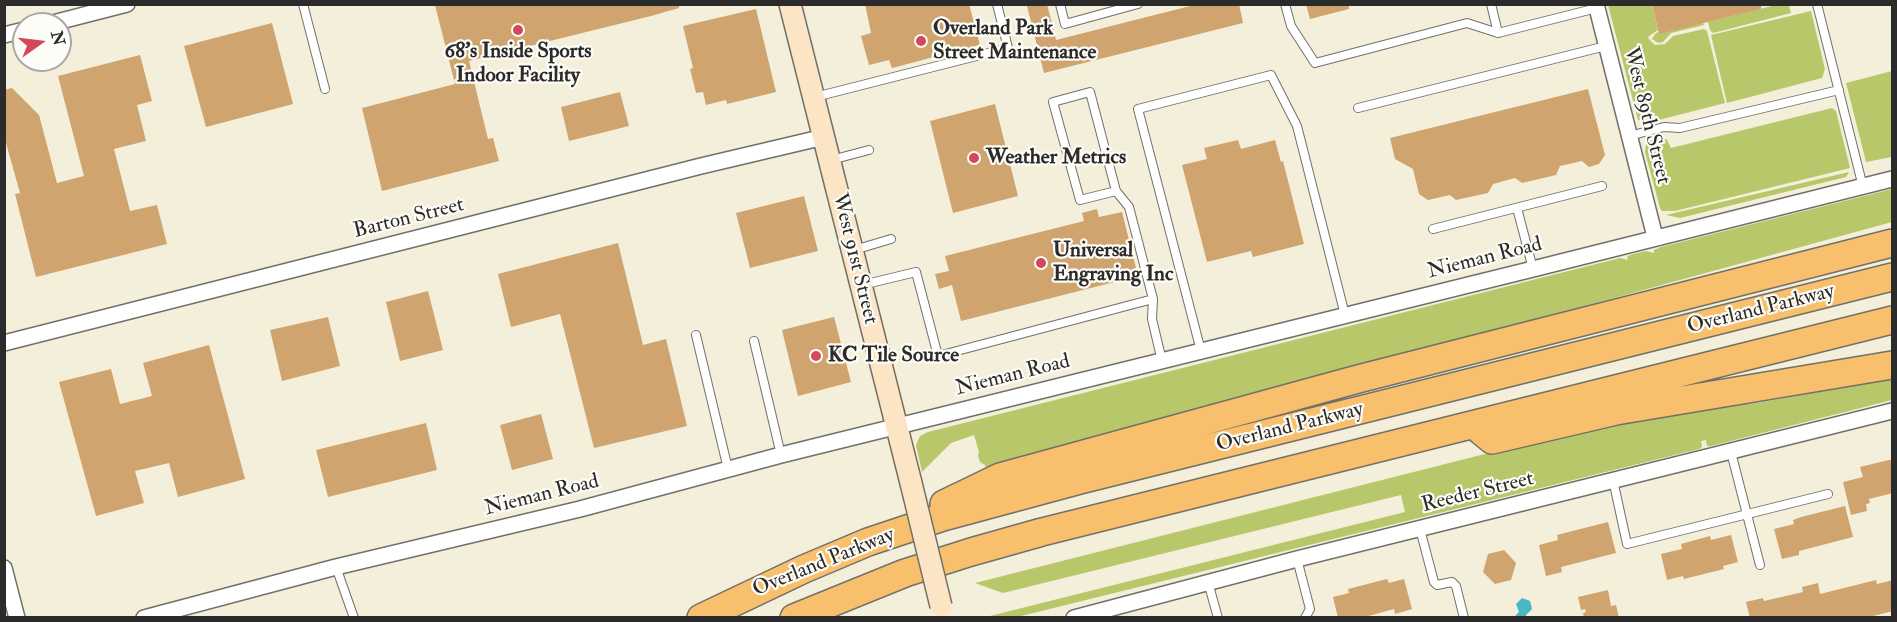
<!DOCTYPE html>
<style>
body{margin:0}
#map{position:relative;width:1897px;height:622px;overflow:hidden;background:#f4efdb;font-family:"IM FELL Double Pica",serif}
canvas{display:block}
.frame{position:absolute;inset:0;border:6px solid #2b2b2b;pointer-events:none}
.north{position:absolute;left:12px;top:12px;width:60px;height:60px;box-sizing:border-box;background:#fdfcf7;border:2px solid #a9a8a5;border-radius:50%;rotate:76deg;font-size:16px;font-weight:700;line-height:24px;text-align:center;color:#2b2b2b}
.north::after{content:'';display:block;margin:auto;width:21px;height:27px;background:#d1495b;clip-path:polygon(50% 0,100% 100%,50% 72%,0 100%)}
</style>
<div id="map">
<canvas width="1897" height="622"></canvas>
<div class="frame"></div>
<div class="north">N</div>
</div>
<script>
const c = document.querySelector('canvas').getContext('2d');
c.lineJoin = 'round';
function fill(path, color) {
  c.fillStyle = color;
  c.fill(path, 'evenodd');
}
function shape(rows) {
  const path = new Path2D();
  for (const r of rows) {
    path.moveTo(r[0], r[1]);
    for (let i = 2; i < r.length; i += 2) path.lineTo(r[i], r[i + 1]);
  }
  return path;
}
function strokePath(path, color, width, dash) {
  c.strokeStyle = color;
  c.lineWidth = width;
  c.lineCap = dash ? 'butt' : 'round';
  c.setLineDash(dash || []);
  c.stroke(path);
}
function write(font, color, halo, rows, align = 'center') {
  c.font = font + ' "IM FELL Double Pica",serif';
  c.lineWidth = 4.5;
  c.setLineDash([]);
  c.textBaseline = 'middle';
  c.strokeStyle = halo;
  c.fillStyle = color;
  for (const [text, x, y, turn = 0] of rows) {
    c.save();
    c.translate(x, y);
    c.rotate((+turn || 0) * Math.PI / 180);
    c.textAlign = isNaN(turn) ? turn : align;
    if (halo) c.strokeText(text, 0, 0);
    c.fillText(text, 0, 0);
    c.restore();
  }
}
fill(shape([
 [1780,4,1789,5,1791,13,1713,33,1710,30,1708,22],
 [1608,5,1652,5,1658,30,1649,36,1648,38,1655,45,1665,44,1673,36,1704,29,1707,31,1725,103,1651,122,1638,120],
 [1811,11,1825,69,1822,78,1727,103,1711,35],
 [1703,23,1704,25,1671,33,1663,42,1658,43,1652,39,1656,33],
 [1892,71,1892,157,1866,162,1846,83],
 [1832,108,1836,111,1850,168,1675,211,1662,211,1660,208,1645,152,1646,144,1650,140,1664,138,1667,140,1671,148],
 [1849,172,1846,177,1680,218,1666,215],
 [1892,189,1892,222,986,470,985,465,980,462,978,456,979,452,974,435,951,443,922,472,916,445,920,436,928,432,1620,258,1628,260,1627,257,1630,255,1646,251,1654,253,1654,250,1661,247],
 [1892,379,1892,400,1711,446,1707,446,1706,440,1701,441,1702,447,1699,449,1017,617,986,617,1405,512,1401,495,1003,593,975,583,1556,436,1621,421,1632,423,1637,417,1678,410,1757,403]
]), '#b8c769');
fill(shape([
 [1522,598,1530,601,1532,609,1526,615,1526,617,1514,617,1519,612,1516,604]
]), '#4ab8c4');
fill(shape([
 [679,4,679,8,651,16,469,61,488,139,493,138,499,161,382,191,362,108,455,84,435,5],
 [865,4,969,4,980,45,892,68,889,60,869,65,861,36,871,33],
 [1035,4,1047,4,1056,40,1198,4,1239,4,1243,23,1044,73,1027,6],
 [1306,4,1349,4,1349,9,1310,19],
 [1652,4,1761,4,1761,9,1659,34],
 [756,9,776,92,727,104,726,100,706,105,703,92,696,93,690,69,693,68,683,26],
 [272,23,293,104,206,127,184,46],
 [140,55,152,101,137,105,146,141,114,149,130,211,157,205,167,244,36,277,15,194,20,193,4,136,4,90,12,88,39,115,57,183,84,176,58,76],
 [1588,89,1605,155,1599,164,1589,167,1582,161,1560,166,1556,175,1522,183,1515,178,1493,184,1488,193,1456,200,1450,195,1428,200,1419,194,1413,169,1395,159,1390,138],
 [620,92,629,126,569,141,561,107],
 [995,104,1018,196,953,213,930,121],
 [1238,140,1241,149,1275,140,1281,162,1283,161,1304,244,1253,257,1251,251,1207,262,1182,165,1207,159,1204,148],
 [804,196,818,251,750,268,736,213],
 [1097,209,1099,217,1122,212,1138,276,961,321,952,285,939,289,935,274,949,271,945,256,1084,221,1082,213],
 [618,243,643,345,666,339,687,426,594,448,560,314,511,327,498,274],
 [428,291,443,350,400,361,386,302],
 [328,317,340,366,282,381,270,330],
 [834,317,851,382,798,396,782,330],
 [209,345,245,479,178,497,169,463,135,471,144,503,96,516,59,382,111,369,120,404,152,396,143,363],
 [541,414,553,459,512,470,500,425],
 [426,423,437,470,328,497,316,450],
 [1893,459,1893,493,1869,499,1870,503,1866,504,1867,511,1851,515,1843,482,1863,477,1860,467],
 [1845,506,1853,537,1799,551,1799,555,1782,559,1774,529,1794,524,1793,520,1801,517],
 [1608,522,1616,553,1561,567,1562,572,1546,576,1539,545,1558,540,1557,535],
 [1731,535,1738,562,1723,566,1724,569,1684,579,1683,576,1667,580,1661,554,1682,549,1681,544,1710,536,1711,540],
 [1504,550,1516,563,1511,580,1495,584,1483,572,1488,554],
 [1387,579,1389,583,1404,579,1412,609,1395,614,1394,609,1361,618,1338,618,1333,597,1349,593,1348,589],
 [1876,580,1877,584,1893,580,1893,611,1865,618,1750,618,1746,602,1763,598,1764,601,1803,592,1802,587,1818,583,1820,594],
 [1608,590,1611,606,1616,605,1619,618,1584,618,1583,613,1586,612,1585,609,1581,610,1578,597]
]), '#cfa46e');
const lane = shape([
 [303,4,325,89],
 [1060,4,1065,24,1138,4],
 [1285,4,1291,26,1315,63,1467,23,1498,33],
 [1491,4,1498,33,1597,8],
 [1817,4,1863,187],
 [815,97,1008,48,997,4],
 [1358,108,1606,46],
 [1629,136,1664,127,1680,128,1839,90],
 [831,160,869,150],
 [1116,191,1080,200,1053,102,1090,92,1116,191,1129,207,1153,299,1152,319,1162,361],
 [1517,208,1533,269],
 [1433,229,1602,186],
 [854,250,891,239],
 [862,285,916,272,938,356,1153,299],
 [696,335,728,469],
 [754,341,781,455],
 [1201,351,1138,109,1271,75,1297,126,1345,315],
 [1731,452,1760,565],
 [1613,480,1627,544,1828,494],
 [1420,529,1434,582,1437,585,1452,582,1456,586,1464,618],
 [1297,559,1310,609,1305,618],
 [336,567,354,618],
 [1208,582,1218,618]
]);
const street = shape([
 [1596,4,1655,237],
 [49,24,127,4],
 [4,35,24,30],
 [4,343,701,166,824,137],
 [4,568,17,618],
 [144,618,336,567,580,509,781,455,1533,269,1892,179],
 [1074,618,1297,559,1892,411]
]);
const secondary = shape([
 [790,4,911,483]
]);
const highway = shape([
 [1481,431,1492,440,1616,411,1892,365],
 [944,504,1000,477,1358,379,1892,243],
 [701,618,804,569,868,542,943,517,1080,480,1892,277],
 [794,618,905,573,971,552,1042,532,1892,320]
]);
strokePath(lane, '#717069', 10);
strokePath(street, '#717069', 18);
strokePath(secondary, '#717069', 24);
strokePath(highway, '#717069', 30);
strokePath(lane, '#fff', 8);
strokePath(street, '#fff', 15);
strokePath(secondary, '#fce5c4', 21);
strokePath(highway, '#f8bf6c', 27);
const secondaryBridge = shape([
 [911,483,941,606]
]);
strokePath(secondaryBridge, '#717069', 24, []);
strokePath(secondaryBridge, '#fce5c4', 21);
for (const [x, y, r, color] of [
 [518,30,6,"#d1495b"],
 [921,41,6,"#d1495b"],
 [974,158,6,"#d1495b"],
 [1041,263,6,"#d1495b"],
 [816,356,6,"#d1495b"]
]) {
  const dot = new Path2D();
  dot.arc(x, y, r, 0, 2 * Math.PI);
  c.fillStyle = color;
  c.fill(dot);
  strokePath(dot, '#fdfcf7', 2);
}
write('bold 21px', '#2b2b2b', '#fdfcf7', [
 ["Overland Park",933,29],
 ["Street Maintenance",933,53],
 ["68's Inside Sports",518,52,"center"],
 ["Indoor Facility",518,76,"center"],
 ["Weather Metrics",986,158],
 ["Universal",1053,251],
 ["Engraving Inc",1053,275],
 ["KC Tile Source",828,356]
], 'left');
write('21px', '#2b2b2b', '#fdfcf7', [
 ["West 89th Street",1646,116,76],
 ["Barton Street",409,219,-14],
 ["West 91st Street",854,259,76],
 ["Nieman Road",1485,259,-14],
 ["Overland Parkway",1761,310,-14],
 ["Nieman Road",1013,376,-14],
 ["Overland Parkway",1290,428,-14],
 ["Reeder Street",1478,493,-14],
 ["Nieman Road",542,496,-14],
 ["Overland Parkway",824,563,-22]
]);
</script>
